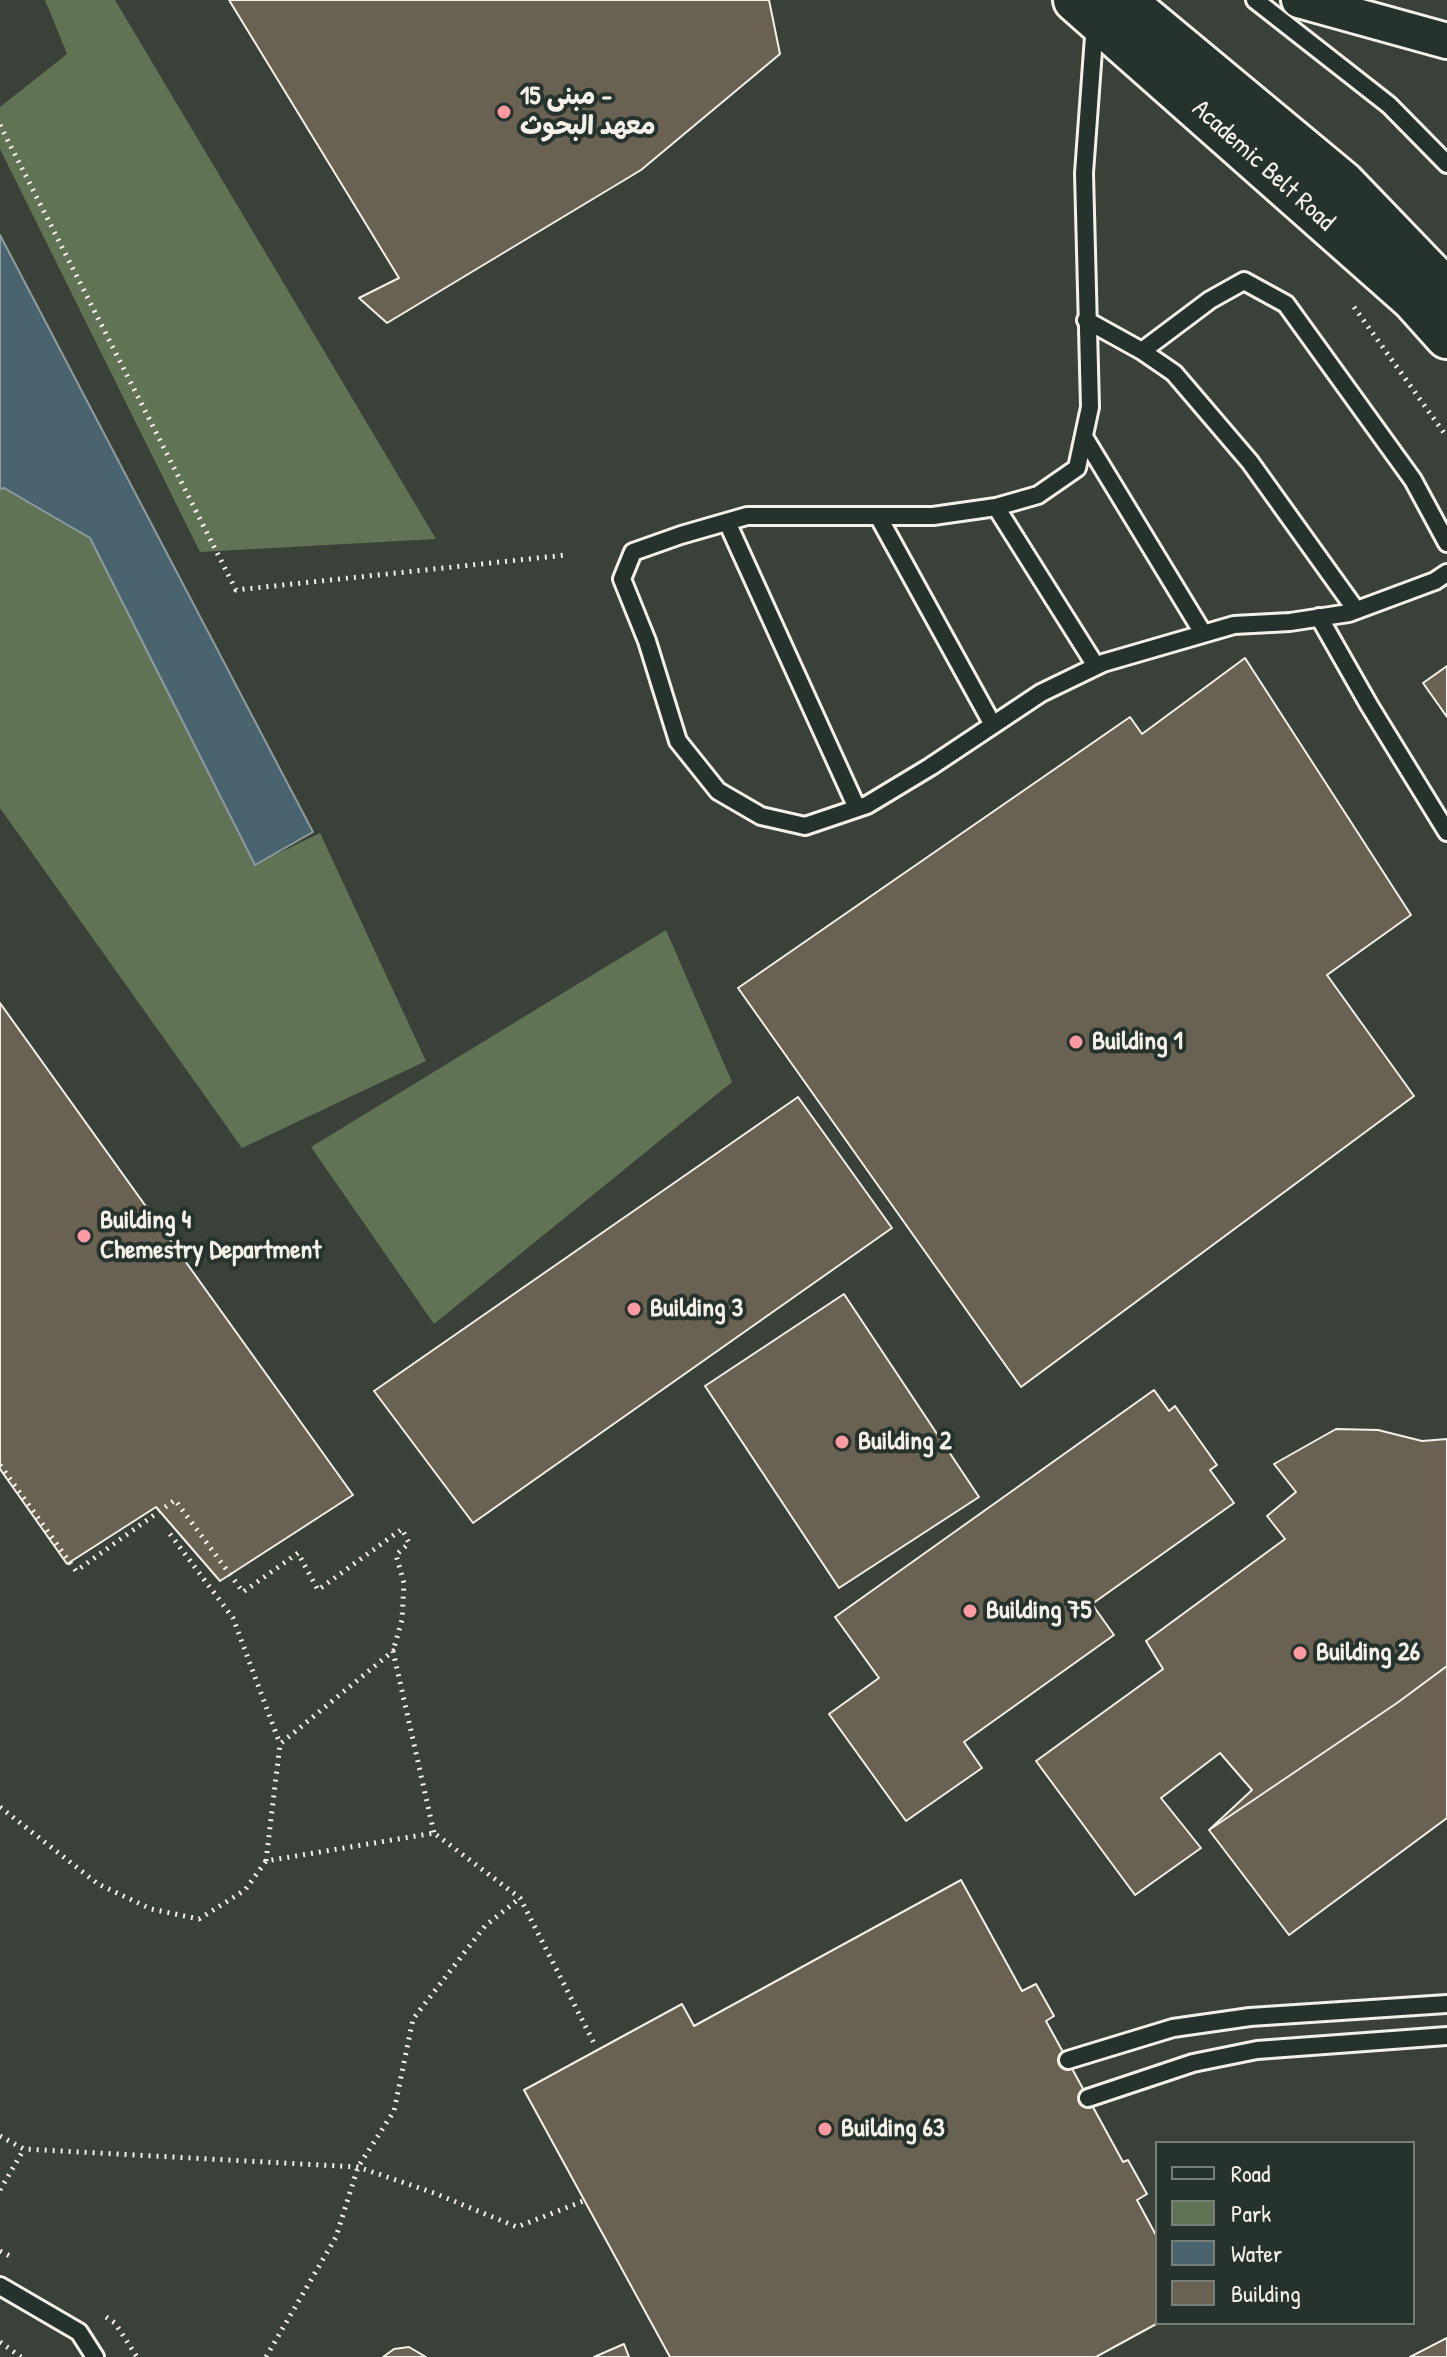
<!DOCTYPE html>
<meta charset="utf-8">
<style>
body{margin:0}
#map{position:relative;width:1447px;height:2357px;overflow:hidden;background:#3a4138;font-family:"Patrick Hand",sans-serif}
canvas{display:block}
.legend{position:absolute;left:1155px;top:2141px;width:260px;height:184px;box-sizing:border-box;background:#26332d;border:2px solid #787f78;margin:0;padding:10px 14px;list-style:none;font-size:24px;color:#f4f1e8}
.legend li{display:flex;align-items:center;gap:16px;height:40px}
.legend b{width:40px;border:2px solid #787f78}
</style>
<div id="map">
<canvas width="1447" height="2357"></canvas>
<ul class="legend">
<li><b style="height:10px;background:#26332d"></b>Road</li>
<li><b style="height:22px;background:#607355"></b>Park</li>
<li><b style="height:22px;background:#4a646f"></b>Water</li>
<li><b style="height:22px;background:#696151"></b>Building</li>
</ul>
</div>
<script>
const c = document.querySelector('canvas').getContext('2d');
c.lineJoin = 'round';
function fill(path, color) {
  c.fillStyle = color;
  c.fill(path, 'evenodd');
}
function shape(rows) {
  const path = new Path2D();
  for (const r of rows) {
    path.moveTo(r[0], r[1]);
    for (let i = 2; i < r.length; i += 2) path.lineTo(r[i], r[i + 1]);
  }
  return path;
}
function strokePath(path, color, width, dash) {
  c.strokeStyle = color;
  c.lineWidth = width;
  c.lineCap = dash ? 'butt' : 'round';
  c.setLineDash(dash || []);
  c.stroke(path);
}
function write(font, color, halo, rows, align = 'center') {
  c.font = font + ' "Patrick Hand","Playpen Sans Arabic",sans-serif';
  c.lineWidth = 8;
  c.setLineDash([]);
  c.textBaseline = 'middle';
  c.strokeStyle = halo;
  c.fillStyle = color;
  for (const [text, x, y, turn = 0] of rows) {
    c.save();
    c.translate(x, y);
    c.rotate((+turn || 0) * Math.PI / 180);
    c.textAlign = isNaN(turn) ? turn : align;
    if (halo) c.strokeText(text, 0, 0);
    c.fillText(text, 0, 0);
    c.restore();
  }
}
fill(shape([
 [45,0,115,0,436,539,200,552,0,149,0,107,67,54],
 [3,488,90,538,254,865,320,833,426,1061,242,1148,0,808,0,489],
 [666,930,732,1082,434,1324,311,1147]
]), '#607355');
const water = shape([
 [0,235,313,832,255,865,90,538,4,488,0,489,0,235]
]);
fill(water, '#4a646f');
strokePath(water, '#8e9c9f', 2);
const building = shape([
 [229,0,769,0,780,54,641,170,387,323,359,298,399,278,229,0],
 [1245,658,1411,915,1327,975,1414,1096,1021,1387,738,988,1130,717,1142,734,1245,658],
 [1447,666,1447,717,1423,683,1447,666],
 [0,1003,353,1495,220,1581,156,1507,67,1564,0,1469,0,1003],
 [798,1097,892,1228,473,1523,374,1391,798,1097],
 [844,1294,979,1497,839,1588,705,1386,844,1294],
 [1154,1390,1169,1411,1175,1406,1217,1465,1210,1470,1234,1503,1092,1604,1114,1635,964,1742,982,1768,906,1821,829,1714,879,1678,835,1617,1154,1390],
 [1336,1429,1378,1430,1422,1441,1447,1439,1447,1666,1397,1703,1209,1830,1252,1790,1220,1753,1161,1798,1201,1848,1135,1895,1036,1761,1163,1669,1146,1641,1285,1539,1267,1516,1296,1492,1274,1464,1336,1429],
 [1447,1666,1447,1818,1289,1935,1209,1830,1397,1703,1447,1666],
 [961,1880,1022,1991,1036,1984,1054,2016,1046,2021,1123,2162,1128,2160,1147,2194,1137,2200,1157,2237,1158,2323,1096,2357,670,2357,524,2090,682,2004,694,2026,961,1880],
 [1447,2338,1447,2357,1410,2357,1447,2338],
 [624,2344,629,2357,594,2357,624,2344],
 [409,2347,426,2357,383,2357,394,2349,409,2347]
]);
fill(building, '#696151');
strokePath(building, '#f4f1e8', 2);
const service = shape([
 [1255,0,1389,105,1447,164],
 [1095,23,1084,173,1090,407,1077,468,1038,495,996,507,933,516,747,516,681,535,633,552,622,579,647,641,678,741,718,791,761,816,805,826,867,805,930,767,1041,693,1103,663,1234,625,1290,622,1349,613,1435,581,1447,573],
 [1086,320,1142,351,1174,373,1250,462,1356,610],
 [1142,351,1210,300,1244,281,1286,304,1413,480,1447,543],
 [1084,437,1203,633],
 [996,507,1096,666],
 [878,516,993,725],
 [727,522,857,808],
 [1319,617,1369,705,1447,832],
 [1068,2060,1173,2028,1250,2017,1447,2004],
 [1088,2098,1193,2063,1257,2050,1447,2036],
 [0,2286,79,2332,95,2357]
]);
const minor = shape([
 [1299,0,1447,41]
]);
const tertiary = shape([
 [1075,0,1413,299,1447,337],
 [1123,0,1343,183,1447,291]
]);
strokePath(service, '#f4f1e8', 22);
strokePath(minor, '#f4f1e8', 40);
strokePath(tertiary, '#f4f1e8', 48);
strokePath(shape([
 [0,125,236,590,566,555],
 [1354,307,1447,437],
 [0,1465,76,1571,175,1500,243,1592,298,1553,318,1590,402,1529,409,1543,396,1555,404,1583,402,1620,393,1651],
 [170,1534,233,1618,280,1744],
 [0,1807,98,1884,151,1909,199,1919,245,1890,266,1861,434,1833,520,1898,595,2045],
 [266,1861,280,1744,393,1651,434,1833],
 [0,2136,24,2149,358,2167,434,2193,517,2227,586,2200],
 [0,2190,24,2149],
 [0,2251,10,2256],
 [106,2317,115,2323,137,2357],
 [0,2342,21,2357],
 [266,2357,336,2237,358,2167,394,2111,413,2019,485,1926,520,1898]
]), '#f4f1e8', 5, [2, 6]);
strokePath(service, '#26332d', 16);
strokePath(minor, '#26332d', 34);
strokePath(tertiary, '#26332d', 42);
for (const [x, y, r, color] of [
 [504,112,8,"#ff9aa2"],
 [1076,1042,8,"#ff9aa2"],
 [84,1236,8,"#ff9aa2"],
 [634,1309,8,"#ff9aa2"],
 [842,1442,8,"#ff9aa2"],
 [970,1611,8,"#ff9aa2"],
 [1300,1653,8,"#ff9aa2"],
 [825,2129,8,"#ff9aa2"]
]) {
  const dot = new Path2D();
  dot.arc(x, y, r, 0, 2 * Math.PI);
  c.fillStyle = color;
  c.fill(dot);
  strokePath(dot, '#26332d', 3);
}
write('bold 26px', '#f4f1e8', '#26332d', [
 ["مبنى 15 -",520,97],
 ["معهد البحوث",520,127],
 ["Building 1",1092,1042],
 ["Building 4",100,1221],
 ["Chemestry Department",100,1251],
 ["Building 3",650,1309],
 ["Building 2",858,1442],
 ["Building 75",986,1611],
 ["Building 26",1316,1653],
 ["Building 63",841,2129]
], 'left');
write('26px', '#f4f1e8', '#26332d', [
 ["Academic Belt Road",1263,166,42]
]);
</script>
